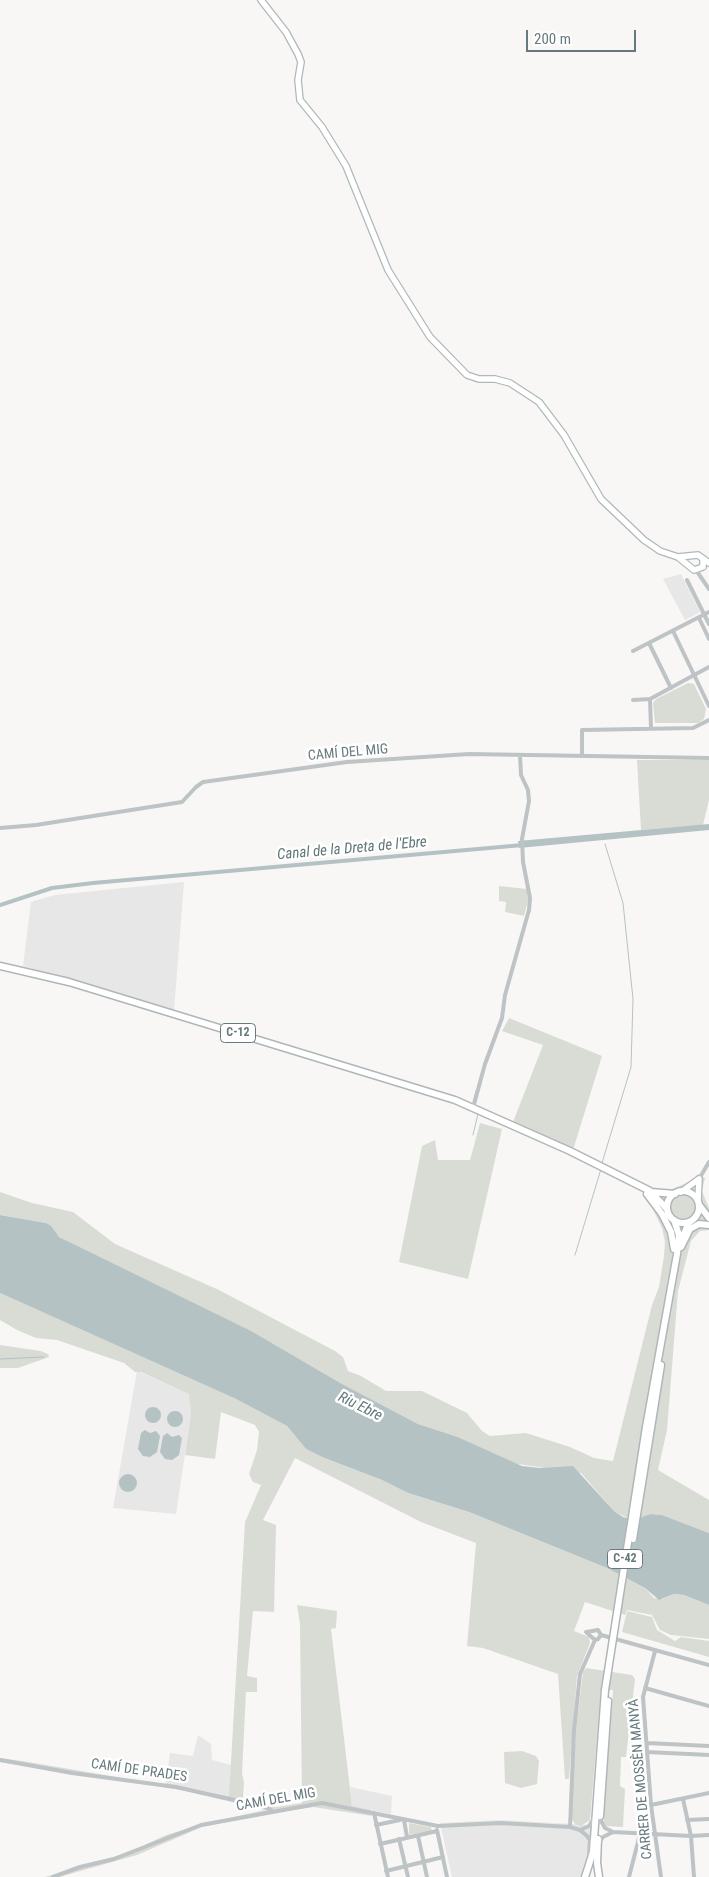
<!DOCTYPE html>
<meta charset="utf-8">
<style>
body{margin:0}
#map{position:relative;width:709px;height:1877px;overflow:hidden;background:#f8f7f6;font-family:"Roboto Condensed",sans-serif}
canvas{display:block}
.scale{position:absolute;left:526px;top:30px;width:110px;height:22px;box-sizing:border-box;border:2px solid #66797d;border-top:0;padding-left:6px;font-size:15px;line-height:18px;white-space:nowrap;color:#66797d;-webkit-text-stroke:4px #fff;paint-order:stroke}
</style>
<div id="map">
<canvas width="709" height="1877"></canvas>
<div class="scale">200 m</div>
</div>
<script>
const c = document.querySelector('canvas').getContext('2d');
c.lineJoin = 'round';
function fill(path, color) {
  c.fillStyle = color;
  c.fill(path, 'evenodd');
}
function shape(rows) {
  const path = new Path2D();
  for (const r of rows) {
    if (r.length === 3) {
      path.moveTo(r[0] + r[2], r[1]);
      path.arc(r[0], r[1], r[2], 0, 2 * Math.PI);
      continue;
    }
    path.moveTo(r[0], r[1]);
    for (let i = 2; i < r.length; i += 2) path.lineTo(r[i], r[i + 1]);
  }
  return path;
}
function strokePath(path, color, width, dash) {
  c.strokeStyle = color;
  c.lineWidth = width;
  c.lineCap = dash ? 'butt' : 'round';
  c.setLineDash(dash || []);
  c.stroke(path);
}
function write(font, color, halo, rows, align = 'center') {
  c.font = font + ' "Roboto Condensed",sans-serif';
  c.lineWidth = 5;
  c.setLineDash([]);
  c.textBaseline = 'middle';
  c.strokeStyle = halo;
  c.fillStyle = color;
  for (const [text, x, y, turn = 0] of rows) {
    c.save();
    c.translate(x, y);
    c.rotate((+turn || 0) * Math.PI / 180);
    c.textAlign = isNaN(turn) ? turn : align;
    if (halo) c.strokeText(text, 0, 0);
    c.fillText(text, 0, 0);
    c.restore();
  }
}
fill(shape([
 [681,574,700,612,685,620,663,579],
 [184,882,174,1011,23,966,31,902,55,895],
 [137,1371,190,1394,191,1414,176,1514,113,1508],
 [198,1735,211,1744,212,1760,231,1765,230,1796,166,1784,170,1753,193,1756],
 [350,1787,392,1796,391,1814,352,1807],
 [498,1820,592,1825,591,1852,584,1873,581,1877,452,1877,440,1823]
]), '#e6e7e6');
fill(shape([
 [688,683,694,684,706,709,704,719,698,723,655,723,653,703,656,699],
 [637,760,709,760,709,800,703,825,641,830],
 [499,886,527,889,528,901,524,916,505,912,506,902,499,901],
 [509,1018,602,1056,573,1150,513,1122,543,1045,502,1031],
 [480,1123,502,1129,468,1279,399,1262,422,1146,435,1140,438,1160,470,1160],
 [698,1174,705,1178,702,1191,709,1208,709,1230,700,1231,691,1241,678,1291,667,1430,658,1470,709,1500,709,1533,662,1515,650,1514,634,1520,623,1516,614,1511,581,1473,517,1464,458,1437,418,1424,59,1237,46,1223,0,1215,0,1192,32,1203,73,1212,115,1244,219,1290,335,1351,343,1357,348,1371,361,1376,386,1391,422,1391,467,1413,482,1431,490,1436,526,1433,570,1447,594,1458,613,1461,652,1305,659,1287,664,1256,665,1242,662,1228,648,1199,651,1188,670,1190,693,1180],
 [0,1293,236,1399,287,1426,306,1449,322,1457,382,1480,408,1493,469,1512,607,1568,645,1588,654,1598,663,1599,674,1594,684,1595,709,1605,709,1639,671,1635,660,1630,652,1615,627,1610,625,1615,585,1602,574,1631,589,1637,590,1643,577,1676,569,1779,565,1779,558,1674,483,1648,467,1646,476,1543,421,1522,295,1458,263,1520,276,1525,274,1612,253,1611,247,1676,257,1678,257,1692,246,1692,242,1774,244,1782,243,1799,276,1807,302,1803,300,1624,297,1605,337,1611,336,1628,331,1629,352,1806,370,1810,372,1816,313,1807,267,1814,202,1827,137,1855,59,1877,45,1877,130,1852,166,1835,203,1824,265,1810,181,1790,0,1762,0,1758,22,1761,229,1796,245,1522,261,1485,253,1482,249,1474,257,1450,259,1432,255,1425,221,1412,215,1459,185,1455,191,1414,189,1394,141,1372,135,1372,124,1363,57,1340,36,1338,17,1330,0,1320],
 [0,1345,41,1351,48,1354,49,1357,18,1368,0,1368],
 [627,1611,652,1617,657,1630,675,1641,681,1637,709,1641,709,1657,622,1632],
 [586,1668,632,1675,635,1679,626,1757,621,1757,620,1786,625,1789,623,1827,606,1826,603,1819,613,1690,601,1689,590,1820,581,1826,575,1824,571,1818,576,1729,583,1672],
 [522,1751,536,1756,539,1761,537,1784,521,1788,505,1783,504,1752],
 [409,1823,431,1827,432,1831,409,1835]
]), '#d9dcd5');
fill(shape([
 [709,824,709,830,519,848,518,841],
 [0,1215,46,1223,51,1226,59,1237,251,1331,340,1383,418,1424,458,1437,522,1466,540,1468,573,1466,614,1511,623,1517,634,1520,650,1514,662,1515,709,1533,709,1605,684,1595,674,1594,659,1600,645,1588,607,1568,469,1512,408,1493,382,1480,322,1457,306,1449,287,1426,236,1399,0,1293],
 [153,1415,8],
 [175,1419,8],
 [145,1430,150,1433,156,1431,160,1436,157,1452,150,1457,143,1456,138,1449,141,1433],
 [167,1433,172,1437,179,1435,182,1438,179,1455,172,1460,165,1459,160,1452,163,1436],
 [128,1483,9]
]), '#b5c2c3');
strokePath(shape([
 [473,1102,476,1091],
 [477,1106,480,1107],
 [473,1135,478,1114],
 [602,1163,631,1067,633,999,623,903,605,844],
 [575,1255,601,1169],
 [0,1359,44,1357]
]), '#b5c2c3', 1);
strokePath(shape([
 [0,905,52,888,93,883,523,845]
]), '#b5c2c3', 4);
const secondary = shape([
 [261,0,286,32,298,54,301,62,298,80,300,100,322,127,346,166,388,270,430,337,467,375,479,379,495,379,510,383,539,402,564,435,601,499,644,540,660,551,678,557,694,570,703,567,703,559],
 [678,557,698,555,709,563],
 [681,1192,699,1179],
 [698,1201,699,1179]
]);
const primary = shape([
 [0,966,69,982,455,1100,570,1151,650,1191,667,1209],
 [683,1207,16],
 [651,1192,675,1194],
 [647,1194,662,1214,671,1232,674,1249],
 [700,1206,709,1218],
 [682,1239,689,1222],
 [681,1247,690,1229,699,1224,709,1225],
 [646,1427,677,1254,679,1235,674,1220],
 [651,1428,661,1365],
 [600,1816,608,1701],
 [598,1839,597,1863,599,1877],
 [585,1877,593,1852,605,1690]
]);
strokePath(secondary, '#b0b8ba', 8);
strokePath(primary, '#b0b6b8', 9);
strokePath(shape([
 [696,570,709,589],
 [687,580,709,624],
 [699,618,709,639],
 [673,631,709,706],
 [649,643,671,688],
 [633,651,709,612],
 [633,700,650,699],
 [651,728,650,699,709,667],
 [582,756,582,730,693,728,709,720],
 [0,828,36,825,182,802,196,787,203,782,347,762,469,754,709,758],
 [473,1108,485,1064,502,1018,505,995,529,910,530,898,523,862,522,839,529,801,528,790,521,775,520,756],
 [699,1179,709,1162],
 [601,1635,709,1665],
 [595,1640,586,1632,598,1630,601,1635],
 [655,1651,643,1697,651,1805,661,1877],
 [645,1688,709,1706],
 [647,1743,709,1746],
 [647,1752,709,1755],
 [0,1760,72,1773,176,1787,266,1807,272,1811],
 [683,1799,691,1836,694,1877],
 [651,1805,709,1793],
 [374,1813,388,1877],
 [599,1817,605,1828,613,1832],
 [404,1820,407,1837],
 [687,1820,709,1819],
 [376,1825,400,1820],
 [570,1827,574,1731,580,1674,595,1640,598,1639,601,1635],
 [437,1830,447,1877],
 [580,1830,589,1826,594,1818],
 [418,1836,427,1877],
 [399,1839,408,1877],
 [599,1843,603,1837,613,1832,691,1836,709,1835],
 [380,1844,437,1831],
 [386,1871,443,1857],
 [53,1877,80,1867,114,1859,201,1825,322,1803,438,1826,501,1823,570,1827,580,1830,587,1836,590,1840,589,1855],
 [629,1877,640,1834]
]), '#bec3c5', 4);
strokePath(secondary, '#fff', 5.5);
strokePath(primary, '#fff', 6);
const primaryBridge = shape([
 [633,1539,651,1428],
 [605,1690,646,1427]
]);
strokePath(primaryBridge, '#b0b6b8', 9, []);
strokePath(primaryBridge, '#fff', 6);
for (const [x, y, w] of [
 [238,1033,35],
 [625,1559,35]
]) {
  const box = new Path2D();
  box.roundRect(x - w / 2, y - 9.5, w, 19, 4);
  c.fillStyle = '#fff';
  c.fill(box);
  strokePath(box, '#66797d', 1);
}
write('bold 12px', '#66797d', null, [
 ["C-12",238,1033],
 ["C-42",625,1559]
]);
write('14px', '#66797d', '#fff', [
 ["CAMÍ DEL MIG",348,753,-5],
 ["CAMÍ DE PRADES",139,1771,8],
 ["CARRER DE MOSSÈN MANYÀ",641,1779,-95],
 ["CAMÍ DEL MIG",276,1800,-10]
]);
write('italic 15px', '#617778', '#fff', [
 ["Canal de la Dreta de l'Ebre",352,849,-5],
 ["Riu Ebre",360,1407,26]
]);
</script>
